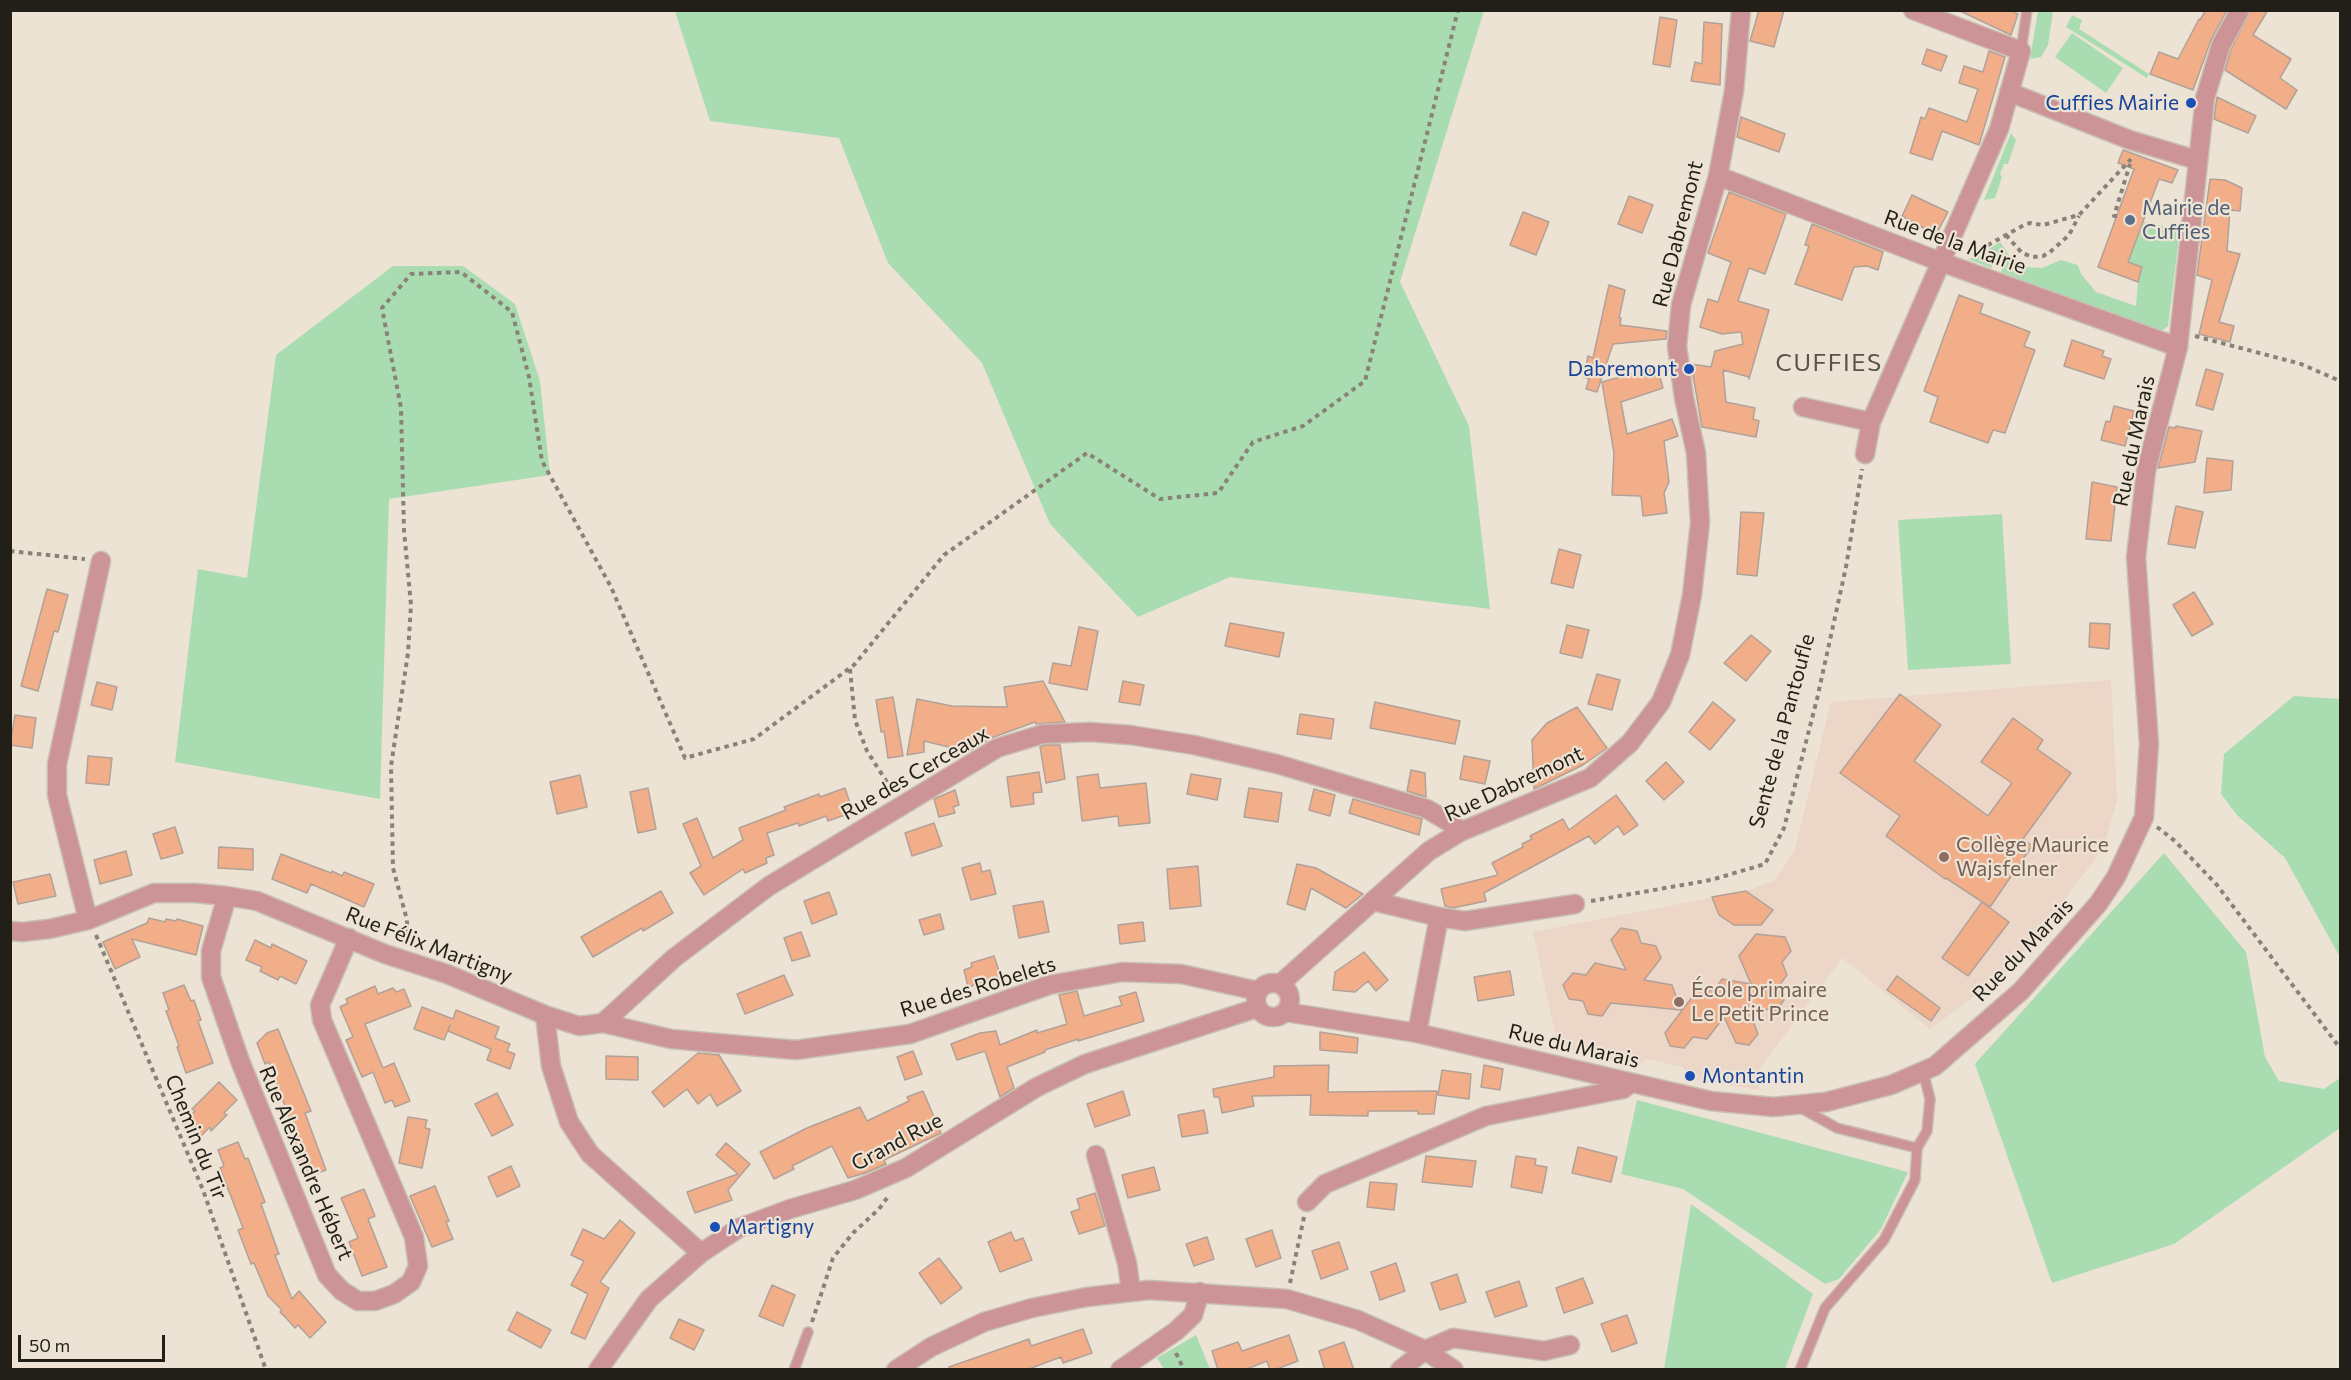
<!DOCTYPE html>
<meta charset="utf-8">
<style>
body{margin:0}
#map{position:relative;width:2351px;height:1380px;overflow:hidden;background:#ede3d4;font-family:Commissioner,sans-serif}
canvas{display:block}
.frame{position:absolute;inset:0;border:12px solid #221f19;pointer-events:none}
.scale{position:absolute;left:18px;top:1335px;width:147px;height:27px;box-sizing:border-box;border:3px solid #221f19;border-top:0;padding-left:8px;font-size:18px;line-height:21px;white-space:nowrap;color:#221f19;-webkit-text-stroke:4px #ede3d4;paint-order:stroke}
</style>
<div id="map">
<canvas width="2351" height="1380"></canvas>
<div class="frame"></div>
<div class="scale">50 m</div>
</div>
<script>
const c = document.querySelector('canvas').getContext('2d');
c.lineJoin = 'round';
function fill(path, color) {
  c.fillStyle = color;
  c.fill(path, 'evenodd');
}
function shape(rows) {
  const path = new Path2D();
  for (const r of rows) {
    if (r.length === 3) {
      path.moveTo(r[0] + r[2], r[1]);
      path.arc(r[0], r[1], r[2], 0, 2 * Math.PI);
      continue;
    }
    path.moveTo(r[0], r[1]);
    for (let i = 2; i < r.length; i += 2) path.lineTo(r[i], r[i + 1]);
  }
  return path;
}
function strokePath(path, color, width, dash) {
  c.strokeStyle = color;
  c.lineWidth = width;
  c.lineCap = dash ? 'butt' : 'round';
  c.setLineDash(dash || []);
  c.stroke(path);
}
function write(font, color, halo, rows, align = 'center') {
  c.font = font + ' Commissioner,sans-serif';
  c.lineWidth = 4.5;
  c.setLineDash([]);
  c.textBaseline = 'middle';
  c.strokeStyle = halo;
  c.fillStyle = color;
  for (const [text, x, y, turn = 0] of rows) {
    c.save();
    c.translate(x, y);
    c.rotate((+turn || 0) * Math.PI / 180);
    c.textAlign = isNaN(turn) ? turn : align;
    if (halo) c.strokeText(text, 0, 0);
    c.fillText(text, 0, 0);
    c.restore();
  }
}
fill(shape([
 [2111,680,2117,800,2106,841,2094,861,2010,970,1930,1029,1842,958,1761,1067,1759,1090,1688,1079,1683,1067,1646,1059,1637,1067,1558,1046,1533,932,1746,891,1774,881,1794,852,1831,702]
]), '#ebd6c8');
fill(shape([
 [675,11,1484,11,1400,282,1469,426,1490,609,1230,577,1138,617,1050,524,982,363,888,263,839,138,710,121],
 [2038,11,2053,11,2048,45,2041,57,2030,59],
 [2072,15,2082,20,2079,29,2149,74,2147,78,2066,27],
 [2072,33,2123,68,2106,93,2055,57],
 [2011,133,2016,140,2008,164,2004,164,2000,174,2002,177,1995,198,1984,200],
 [2144,222,2180,230,2168,326,2160,332,2001,272,2003,265,1994,262,1991,268,1968,259,1976,257,2000,242,2011,258,2024,267,2042,268,2061,260,2078,265,2081,274,2096,292,2136,306,2138,282,2142,267,2127,262,2133,241,2136,241],
 [393,266,463,266,515,304,540,381,550,475,389,499,380,799,175,762,198,569,247,578,276,355],
 [2002,514,2011,664,1908,670,1898,520],
 [2294,696,2340,699,2340,957,2285,858,2237,815,2221,794,2224,754],
 [2164,853,2246,952,2265,1057,2279,1081,2324,1089,2340,1078,2340,1128,2174,1244,2052,1283,1975,1064],
 [1637,1100,1908,1172,1881,1229,1839,1279,1825,1284,1683,1189,1621,1174],
 [1691,1204,1813,1294,1785,1369,1664,1369],
 [1196,1335,1210,1369,1164,1369,1157,1358]
]), '#aadcb2');
const building = shape([
 [1759,10,1784,10,1774,47,1750,41,1759,10],
 [1958,10,2010,10,2018,14,2011,35,1958,10],
 [2206,10,2227,10,2211,40,2193,90,2150,74,2159,52,2178,59,2199,19,2200,20,2206,10],
 [2251,10,2268,10,2253,35,2291,59,2280,78,2297,90,2286,109,2225,70,2231,49,2251,10],
 [1660,17,1677,20,1670,67,1653,64,1660,17],
 [1704,22,1722,24,1720,85,1691,81,1695,62,1702,64,1704,22],
 [1927,49,1947,56,1941,71,1922,64,1927,49],
 [1989,51,2005,57,1979,145,1942,131,1932,160,1910,153,1921,117,1925,119,1929,108,1967,122,1978,89,1959,83,1964,66,1983,72,1989,51],
 [2217,97,2256,116,2248,133,2214,119,2217,97],
 [1741,117,1785,134,1779,152,1737,137,1741,117],
 [2123,150,2178,170,2172,183,2159,179,2128,262,2142,267,2138,282,2098,267,2134,169,2118,163,2123,150],
 [2210,179,2225,180,2242,188,2240,211,2230,210,2227,251,2240,254,2219,322,2234,326,2230,342,2199,334,2212,280,2197,275,2210,179],
 [1729,192,1786,214,1765,274,1749,268,1738,301,1769,310,1749,379,1749,377,1723,370,1726,402,1755,408,1753,419,1759,421,1756,437,1702,427,1691,364,1711,367,1715,351,1743,344,1741,332,1722,334,1700,327,1708,299,1718,302,1731,262,1708,253,1729,192],
 [1912,195,1948,212,1936,235,1902,216,1912,195],
 [1629,196,1653,205,1642,233,1618,224,1629,196],
 [1523,212,1549,222,1536,255,1510,245,1523,212],
 [1812,224,1883,252,1878,270,1867,266,1854,267,1842,300,1795,284,1809,246,1805,245,1812,224],
 [1609,285,1625,290,1619,318,1621,318,1620,325,1667,331,1666,339,1613,344,1597,392,1586,389,1589,379,1584,377,1588,356,1593,358,1609,285],
 [1959,295,1983,304,1980,313,2030,332,2024,346,2035,350,2005,433,1993,430,1988,443,1930,422,1938,397,1924,391,1959,295],
 [2072,340,2104,351,2102,356,2111,359,2104,379,2064,366,2072,340],
 [1657,367,1663,388,1621,402,1627,434,1672,419,1678,436,1664,441,1669,482,1664,493,1667,513,1643,516,1641,496,1612,495,1614,453,1602,382,1657,367],
 [2206,369,2223,374,2213,410,2196,405,2206,369],
 [2114,406,2134,411,2125,446,2101,440,2106,421,2110,422,2114,406],
 [2176,426,2202,431,2195,462,2158,468,2169,427,2176,428,2176,426],
 [2207,458,2233,461,2231,490,2204,493,2207,458],
 [2092,482,2117,487,2111,541,2086,539,2092,482],
 [2176,506,2203,512,2195,548,2168,544,2176,506],
 [1741,512,1764,513,1757,576,1737,574,1741,512],
 [1559,549,1581,555,1573,588,1551,583,1559,549],
 [47,589,68,595,58,632,54,631,38,691,21,686,47,589],
 [2194,592,2213,624,2192,636,2173,605,2194,592],
 [1230,623,1284,633,1279,657,1225,646,1230,623],
 [2090,623,2110,624,2109,649,2089,647,2090,623],
 [1567,625,1589,630,1582,658,1560,653,1567,625],
 [1079,627,1098,631,1087,690,1049,683,1053,663,1071,666,1079,627],
 [1751,635,1771,651,1746,681,1724,663,1751,635],
 [1597,674,1620,680,1612,710,1588,704,1597,674],
 [1043,681,1065,722,1036,724,1035,722,991,738,969,752,924,741,924,752,907,755,917,699,952,706,1007,707,1004,687,1043,681],
 [1123,681,1144,685,1140,705,1119,702,1123,681],
 [97,682,117,687,112,710,91,705,97,682],
 [1900,694,1941,725,1914,761,1988,816,2012,783,1981,762,2013,718,2043,740,2037,749,2071,773,2023,839,2032,846,1990,907,1946,878,1945,879,1886,836,1900,816,1840,773,1900,694],
 [893,697,903,756,888,758,884,731,881,732,876,700,893,697],
 [1375,702,1460,721,1455,744,1370,728,1375,702],
 [1713,702,1735,720,1710,750,1689,732,1713,702],
 [1577,707,1607,748,1583,765,1534,789,1532,740,1547,723,1577,707],
 [1300,714,1334,719,1331,739,1297,734,1300,714],
 [15,715,36,718,32,748,10,745,15,715],
 [1045,745,1060,745,1065,779,1046,783,1040,747,1045,745],
 [88,756,112,758,109,785,86,783,88,756],
 [1464,756,1490,761,1485,784,1460,779,1464,756],
 [1666,762,1684,782,1664,800,1646,781,1666,762],
 [1411,770,1425,773,1426,797,1407,791,1411,770],
 [1039,772,1042,792,1033,793,1034,804,1011,807,1007,777,1039,772],
 [1098,774,1100,788,1146,783,1150,823,1119,826,1118,816,1082,821,1077,777,1098,774],
 [1191,774,1221,779,1217,800,1187,794,1191,774],
 [580,775,587,807,557,814,550,782,580,775],
 [648,788,656,829,638,833,630,792,648,788],
 [845,788,853,812,828,821,826,816,799,826,798,823,767,833,774,855,766,858,767,863,745,873,743,869,704,895,690,873,701,866,683,824,697,818,713,858,743,840,739,828,786,810,784,807,819,794,820,797,845,788],
 [1249,788,1282,793,1278,822,1244,817,1249,788],
 [1314,789,1335,795,1330,816,1309,810,1314,789],
 [955,790,959,805,953,807,955,813,939,817,934,799,955,790],
 [1616,795,1638,825,1624,835,1618,826,1595,844,1589,836,1484,893,1486,901,1453,908,1445,906,1441,889,1498,875,1492,863,1523,847,1522,844,1532,839,1530,836,1563,819,1569,830,1616,795],
 [1353,799,1422,819,1419,835,1349,813,1353,799],
 [934,823,942,846,912,856,905,833,934,823],
 [175,827,183,853,161,859,153,834,175,827],
 [219,847,253,849,253,870,218,868,219,847],
 [126,851,132,875,100,884,94,860,126,851],
 [281,854,331,873,332,871,342,876,344,872,374,884,364,907,311,884,307,893,272,879,281,854],
 [980,863,982,872,990,870,996,894,971,900,962,868,980,863],
 [1297,864,1316,868,1363,894,1346,908,1311,888,1305,910,1287,904,1297,864],
 [1198,866,1201,906,1170,909,1167,869,1198,866],
 [50,874,56,896,18,904,13,882,50,874],
 [661,891,673,913,643,931,642,928,593,957,581,937,661,891],
 [1746,891,1773,910,1761,925,1734,925,1719,915,1712,897,1746,891],
 [829,892,837,914,812,924,804,901,829,892],
 [1043,901,1049,932,1019,938,1013,906,1043,901],
 [1982,902,2009,922,1968,976,1942,958,1982,902],
 [940,914,944,929,924,935,919,920,940,914],
 [149,918,165,922,166,919,176,921,177,919,203,926,196,955,132,939,140,957,115,969,103,942,147,923,149,918],
 [1143,922,1145,941,1120,944,1118,925,1143,922],
 [1621,928,1637,931,1641,943,1656,946,1661,958,1644,980,1672,985,1681,1010,1611,1003,1602,1016,1588,1014,1583,1001,1569,999,1563,985,1573,973,1586,975,1595,963,1626,970,1611,940,1621,928],
 [801,932,810,956,792,961,784,938,801,932],
 [1756,934,1785,937,1791,951,1782,962,1787,975,1778,987,1784,1000,1776,1011,1747,1006,1758,1034,1749,1045,1736,1043,1724,1017,1707,1039,1693,1037,1684,1048,1670,1046,1665,1033,1699,988,1714,991,1722,979,1751,984,1739,956,1756,934],
 [255,940,271,948,272,944,307,961,296,984,280,976,278,980,260,971,262,967,246,960,255,940],
 [1364,952,1388,980,1376,991,1368,981,1355,992,1333,990,1335,972,1364,952],
 [994,956,1001,977,968,987,964,970,972,967,971,963,994,956],
 [1510,971,1514,995,1478,1001,1474,977,1510,971],
 [784,975,793,995,745,1014,737,994,784,975],
 [1897,976,1940,1008,1931,1021,1887,990,1897,976],
 [184,985,191,1001,194,1000,201,1020,198,1021,213,1063,186,1073,177,1047,179,1046,166,1011,169,1010,163,993,184,985],
 [375,986,378,994,393,988,396,992,404,989,411,1006,365,1024,383,1068,394,1063,410,1101,395,1107,392,1100,385,1103,373,1072,362,1077,346,1040,353,1037,340,1007,348,1003,346,999,375,986],
 [1077,991,1084,1016,1122,1005,1119,997,1136,992,1144,1021,1078,1041,1078,1039,1045,1050,1045,1052,1007,1067,1014,1088,1000,1097,985,1051,957,1060,951,1044,980,1033,996,1031,1000,1045,1037,1030,1037,1033,1067,1024,1059,995,1077,991],
 [422,1007,453,1019,456,1010,499,1027,495,1038,510,1044,507,1051,515,1054,510,1069,487,1060,491,1049,448,1031,450,1025,444,1040,414,1029,422,1007],
 [278,1029,311,1111,305,1113,326,1170,304,1178,291,1143,297,1140,269,1062,265,1064,257,1043,267,1033,278,1029],
 [1320,1032,1358,1038,1357,1053,1320,1050,1320,1032],
 [913,1051,922,1074,905,1080,897,1057,913,1051],
 [698,1053,719,1055,741,1091,717,1106,710,1094,698,1104,687,1089,664,1107,652,1092,698,1053],
 [606,1056,638,1057,638,1080,606,1079,606,1056],
 [1329,1065,1328,1092,1437,1091,1434,1114,1418,1114,1418,1111,1368,1111,1368,1116,1310,1115,1311,1095,1252,1096,1254,1106,1222,1113,1219,1097,1214,1097,1213,1089,1274,1077,1274,1066,1329,1065],
 [1484,1065,1503,1069,1500,1090,1481,1087,1484,1065],
 [1442,1070,1471,1074,1469,1099,1438,1095,1442,1070],
 [219,1082,237,1100,224,1113,227,1115,211,1131,210,1127,198,1139,183,1124,195,1111,192,1109,219,1082],
 [923,1091,941,1133,884,1160,886,1164,865,1173,848,1178,832,1146,792,1166,794,1169,774,1179,760,1152,807,1128,860,1107,867,1121,909,1101,907,1097,923,1091],
 [1123,1091,1130,1115,1095,1127,1087,1104,1123,1091],
 [497,1093,513,1125,492,1136,475,1104,497,1093],
 [1204,1110,1208,1133,1182,1137,1178,1115,1204,1110],
 [408,1117,427,1120,425,1128,430,1129,422,1168,399,1163,408,1117],
 [238,1142,245,1159,248,1158,265,1202,261,1204,279,1254,275,1255,292,1299,299,1291,326,1322,310,1338,298,1325,295,1328,287,1319,280,1312,282,1310,268,1296,254,1263,251,1264,238,1230,243,1228,220,1168,224,1166,218,1150,238,1142],
 [726,1143,750,1164,728,1190,732,1200,695,1213,687,1192,738,1174,716,1155,726,1143],
 [1578,1147,1617,1157,1611,1182,1572,1173,1578,1147],
 [1426,1156,1476,1161,1472,1187,1422,1182,1426,1156],
 [1516,1156,1536,1159,1535,1165,1547,1167,1542,1193,1511,1187,1516,1156],
 [511,1166,520,1186,497,1197,488,1177,511,1166],
 [1154,1167,1160,1190,1128,1198,1122,1175,1154,1167],
 [1370,1182,1397,1184,1394,1210,1367,1207,1370,1182],
 [435,1186,449,1221,446,1222,453,1239,432,1247,410,1196,435,1186],
 [364,1189,375,1216,368,1219,387,1267,362,1276,349,1242,358,1238,341,1198,364,1189],
 [1095,1193,1105,1226,1079,1234,1071,1212,1080,1209,1077,1199,1095,1193],
 [620,1220,635,1233,600,1282,609,1288,585,1339,571,1333,588,1294,571,1285,584,1261,571,1255,583,1229,604,1239,620,1220],
 [1272,1230,1281,1258,1256,1267,1246,1239,1272,1230],
 [1011,1232,1015,1241,1023,1238,1032,1260,1000,1272,988,1242,1011,1232],
 [1207,1237,1214,1259,1194,1266,1186,1244,1207,1237],
 [1339,1242,1348,1269,1321,1279,1312,1251,1339,1242],
 [939,1258,962,1288,941,1304,919,1273,939,1258],
 [1396,1263,1405,1291,1380,1300,1371,1272,1396,1263],
 [1457,1274,1466,1302,1440,1310,1431,1283,1457,1274],
 [1583,1278,1593,1303,1564,1313,1556,1288,1583,1278],
 [1519,1281,1527,1306,1495,1317,1486,1292,1519,1281],
 [772,1285,795,1295,783,1326,759,1316,772,1285],
 [517,1312,551,1330,541,1348,508,1330,517,1312],
 [1627,1315,1637,1343,1612,1352,1601,1324,1627,1315],
 [679,1319,704,1330,694,1350,670,1338,679,1319],
 [1083,1329,1092,1353,1063,1363,1061,1357,1026,1370,949,1370,949,1367,1029,1339,1031,1346,1083,1329],
 [1289,1335,1298,1361,1274,1370,1270,1370,1267,1361,1244,1370,1218,1370,1212,1351,1238,1342,1242,1351,1289,1335],
 [1344,1342,1354,1370,1325,1370,1319,1351,1344,1342]
]);
fill(building, '#f1ae88');
strokePath(building, '#b1a198', 1.5);
const service = shape([
 [2021,51,2027,10],
 [1801,1108,1837,1128,1917,1148,1927,1131,1930,1099,1923,1071],
 [794,1370,808,1332],
 [1800,1370,1825,1308,1884,1240,1915,1180,1917,1148]
]);
const minor = shape([
 [2009,92,2130,140,2197,160],
 [1718,176,1941,262,2178,347],
 [1803,407,1871,422],
 [1865,454,1871,422,1999,129,2021,51,1913,10],
 [227,896,211,951,211,977,240,1061,327,1275,342,1291,358,1301,375,1301,394,1294,411,1282,418,1266,414,1237,322,1020,320,1005,349,938],
 [1373,901,1439,917,1465,921,1575,904],
 [88,920,57,795,57,764,101,561],
 [10,931,22,932,49,929,88,920,154,893,195,893,227,896,257,901,385,954,447,974,545,1015,579,1026,603,1023,674,958,769,886,997,748,1043,734,1090,732,1130,735,1194,745,1277,764,1427,809,1454,825,1460,832],
 [545,1015,551,1066,569,1122,590,1154,701,1253],
 [603,1023,671,1039,796,1050,910,1034,1049,985,1122,972,1181,974,1258,991],
 [1417,1033,1439,917],
 [1096,1155,1127,1263,1131,1291],
 [1307,1202,1325,1184,1486,1116,1623,1089,1631,1083],
 [896,1370,931,1347,984,1322,1032,1308,1087,1297,1149,1290,1287,1299,1358,1320,1425,1350,1453,1338,1544,1351,1570,1345],
 [1120,1370,1176,1331,1193,1315,1200,1292],
 [1400,1370,1425,1350,1454,1370]
]);
const tertiary = shape([
 [1273,1000,17],
 [1280,984,1429,851,1460,832,1590,778,1630,743,1661,702,1680,655,1692,595,1700,523,1696,453,1684,398,1677,346,1681,305,1718,176,1734,91,1741,10],
 [1286,1012,1417,1033,1711,1101,1773,1107,1826,1102,1891,1085,1935,1066,2021,991,2098,904,2116,877,2144,817,2149,744,2136,557,2146,471,2178,347,2205,98,2221,45,2240,10],
 [598,1370,649,1299,701,1253,739,1228,790,1209,855,1190,906,1168,1037,1087,1085,1064,1257,1008]
]);
strokePath(service, '#c8c0b2', 12);
strokePath(minor, '#c8c0b2', 21);
strokePath(tertiary, '#c8c0b2', 21);
strokePath(shape([
 [2117,216,2114,216,2130,164],
 [2006,235,2022,253,2033,257,2043,256,2050,252,2069,235,2079,216],
 [1972,254,2024,225,2030,223,2043,225,2079,215,2131,159],
 [2195,336,2301,364,2340,381],
 [10,551,85,559],
 [850,669,855,720,867,751,892,790],
 [2157,827,2175,841,2217,885,2340,1048],
 [1591,901,1711,880,1765,864,1784,828,1817,699,1846,567,1862,469],
 [96,935,203,1190,266,1370],
 [407,943,407,920,393,868,391,766,408,653,411,605,404,530,401,408,382,308,411,274,461,272,512,312,529,377,542,461,611,587,685,758,754,739,854,665,944,555,1087,453,1160,499,1218,493,1253,442,1303,426,1365,381,1458,10],
 [1290,1283,1304,1217],
 [812,1322,833,1258,853,1233,879,1209,887,1198],
 [1176,1353,1184,1370]
]), '#898278', 4, [4.5, 4.5]);
strokePath(service, '#cd9497', 9);
strokePath(minor, '#cd9497', 18);
strokePath(tertiary, '#cd9497', 18);
for (const [x, y, r, color] of [
 [2191,103,6,"#1a4fb4"],
 [2130,220,6,"#5c6f8a"],
 [1689,369,6,"#1a4fb4"],
 [1944,857,6,"#8d6e63"],
 [1679,1002,6,"#8d6e63"],
 [1690,1076,6,"#1a4fb4"],
 [715,1227,6,"#1a4fb4"]
]) {
  const dot = new Path2D();
  dot.arc(x, y, r, 0, 2 * Math.PI);
  c.fillStyle = color;
  c.fill(dot);
  strokePath(dot, '#ede3d4', 2);
}
write('21px', '#164399', '#ede3d4', [
 ["Cuffies Mairie",2179,103],
 ["Dabremont",1677,369],
 ["Montantin",1702,1076,"left"],
 ["Martigny",727,1227,"left"]
], 'right');
write('21px', '#4e5e75', '#ede3d4', [
 ["Mairie de",2142,208],
 ["Cuffies",2142,232]
], 'left');
write('21px', '#221f19', '#ede3d4', [
 ["Rue Dabremont",1678,234,-76],
 ["Rue de la Mairie",1955,242,20],
 ["Rue du Marais",2134,441,-78],
 ["Sente de la Pantoufle",1782,731,-75],
 ["Rue des Cerceaux",915,773,-30],
 ["Rue Dabremont",1514,784,-25],
 ["Rue Félix Martigny",429,945,21],
 ["Rue du Marais",2023,950,-46],
 ["Rue des Robelets",978,987,-17],
 ["Rue du Marais",1574,1046,13],
 ["Chemin du Tir",196,1137,68],
 ["Grand Rue",897,1142,-28],
 ["Rue Alexandre Hébert",306,1163,67]
]);
write('21px', '#785e54', '#ede3d4', [
 ["Collège Maurice",1956,845],
 ["Wajsfelner",1956,869],
 ["École primaire",1691,990],
 ["Le Petit Prince",1691,1014]
], 'left');
c.letterSpacing = '1.5px';
write('24px', '#5b5346', '#ede3d4', [
 ["CUFFIES",1829,363]
]);
c.letterSpacing = '0px';
</script>
